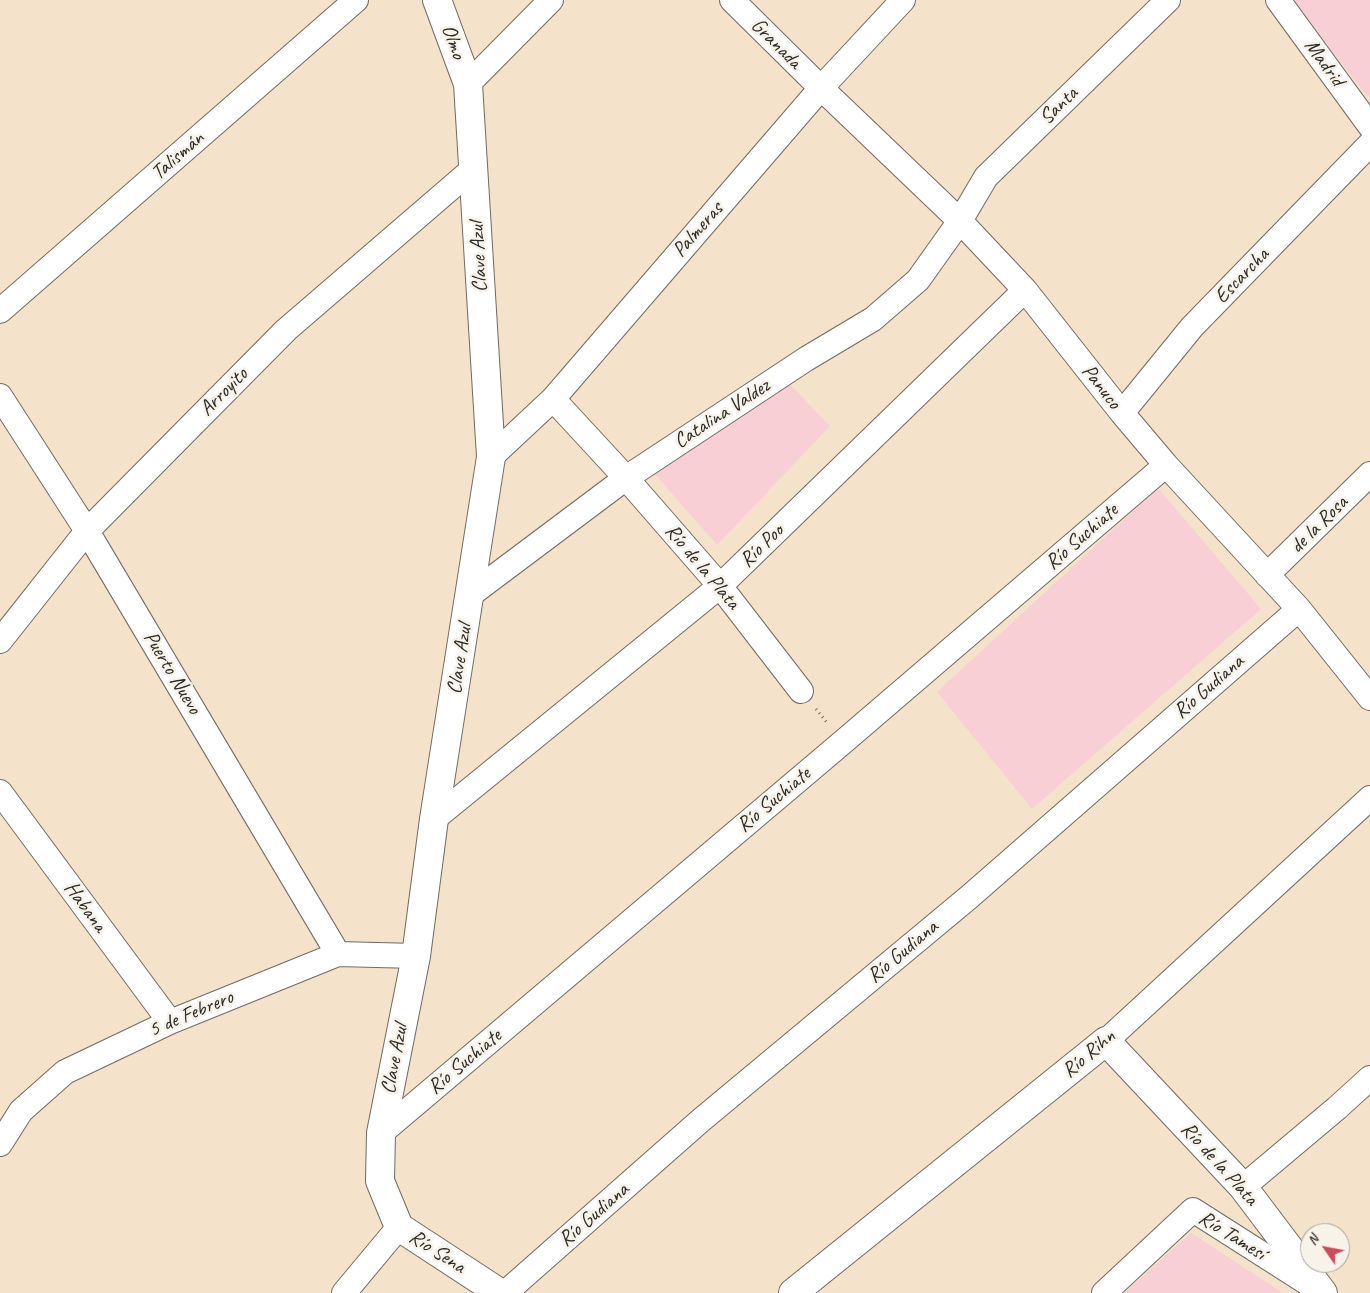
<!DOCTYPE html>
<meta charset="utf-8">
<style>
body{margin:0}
#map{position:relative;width:1370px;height:1293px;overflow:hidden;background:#f4e3ca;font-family:Caveat,sans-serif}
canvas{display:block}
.north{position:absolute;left:1300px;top:1223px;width:50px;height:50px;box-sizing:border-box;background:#f7f3e8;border:1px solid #a5a39c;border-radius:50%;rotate:303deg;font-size:14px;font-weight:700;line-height:20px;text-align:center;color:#2b2b2b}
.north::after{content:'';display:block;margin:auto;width:18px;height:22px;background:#d1495b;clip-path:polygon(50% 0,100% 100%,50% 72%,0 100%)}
</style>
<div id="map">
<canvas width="1370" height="1293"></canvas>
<div class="north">N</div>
</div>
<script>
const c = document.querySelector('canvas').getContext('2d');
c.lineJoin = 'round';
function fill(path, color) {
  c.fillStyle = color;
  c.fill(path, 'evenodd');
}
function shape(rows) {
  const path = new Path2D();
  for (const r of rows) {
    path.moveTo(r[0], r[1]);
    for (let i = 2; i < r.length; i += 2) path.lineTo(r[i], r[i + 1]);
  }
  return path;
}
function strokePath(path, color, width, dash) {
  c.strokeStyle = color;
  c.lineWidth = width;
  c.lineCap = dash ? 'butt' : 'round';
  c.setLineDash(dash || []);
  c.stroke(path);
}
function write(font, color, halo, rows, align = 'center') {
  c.font = font + ' Caveat,sans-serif';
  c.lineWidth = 5;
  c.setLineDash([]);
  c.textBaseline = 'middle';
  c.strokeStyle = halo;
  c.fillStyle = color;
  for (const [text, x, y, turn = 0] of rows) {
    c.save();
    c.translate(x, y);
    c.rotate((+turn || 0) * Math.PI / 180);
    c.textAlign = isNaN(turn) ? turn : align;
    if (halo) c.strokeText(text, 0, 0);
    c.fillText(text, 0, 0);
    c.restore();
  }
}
fill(shape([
 [1292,0,1370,0,1370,95,1368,97],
 [773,367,830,426,717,545,645,463],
 [1158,488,1261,609,1032,809,937,692],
 [1191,1233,1283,1293,1124,1293]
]), '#f7cfd5');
const street = shape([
 [732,0,821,88,960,221,1025,290,1122,413,1166,465,1299,609,1370,698],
 [1278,0,1370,126],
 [468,84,551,0],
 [0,311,356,0],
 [0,396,87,531,338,954],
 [553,399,626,478,720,586,801,691],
 [1122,413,1192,327,1370,144],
 [491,457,553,399,821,88,903,0],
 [1267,575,1370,474],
 [470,595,626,478,806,359,873,319,918,280,960,221,986,177,1168,0],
 [0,641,87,531,286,330,474,168],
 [0,792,170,1022],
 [434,819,720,586,1025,290],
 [1106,1041,1370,798],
 [381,1133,843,742,1166,465],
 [0,1144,21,1111,65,1072,170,1022,338,954,416,956],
 [1243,1187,1337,1108,1370,1078],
 [344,1293,399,1227],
 [505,1293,700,1121,968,898,1299,609],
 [1104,1293,1193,1210,1317,1289]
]);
const secondary = shape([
 [437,0,468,84,491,457,434,819,416,956,381,1133,380,1181,399,1227,500,1293],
 [793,1293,1106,1041,1243,1187,1323,1293]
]);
strokePath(street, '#716b63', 26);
strokePath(secondary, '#716b63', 30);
strokePath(shape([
 [816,709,828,724]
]), '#716b63', 3, [1, 4]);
strokePath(street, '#fff', 24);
strokePath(secondary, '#fff', 28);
write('21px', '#2b2b2b', '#f7f3e8', [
 ["Olmo",453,42,70],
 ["Granada",776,44,45],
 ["Madrid",1324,63,54],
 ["Santa",1059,106,-44],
 ["Talismán",178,156,-41],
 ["Palmeras",698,230,-49],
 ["Clave Azul",479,257,-93],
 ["Escarcha",1242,276,-46],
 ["Panuco",1101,387,52],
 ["Arroyito",224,392,-45],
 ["Catalina Valdez",722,414,-33],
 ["de la Rosa",1319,525,-45],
 ["Río Suchiate",1082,537,-41],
 ["Río Poo",762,546,-44],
 ["Río de la Plata",702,567,50],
 ["Clave Azul",460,659,-81],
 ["Puerto Nuevo",172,673,59],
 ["Río Gudiana",1209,687,-41],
 ["Río Suchiate",774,800,-40],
 ["Habana",85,907,54],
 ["Río Gudiana",903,952,-40],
 ["5 de Febrero",191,1014,-23],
 ["Río Rihn",1089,1054,-40],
 ["Clave Azul",395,1059,-79],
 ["Río Suchiate",465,1062,-40],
 ["Río de la Plata",1219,1164,48],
 ["Río Gudiana",594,1215,-41],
 ["Río Tamesí",1232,1236,32],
 ["Río Sena",437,1252,33]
]);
</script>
